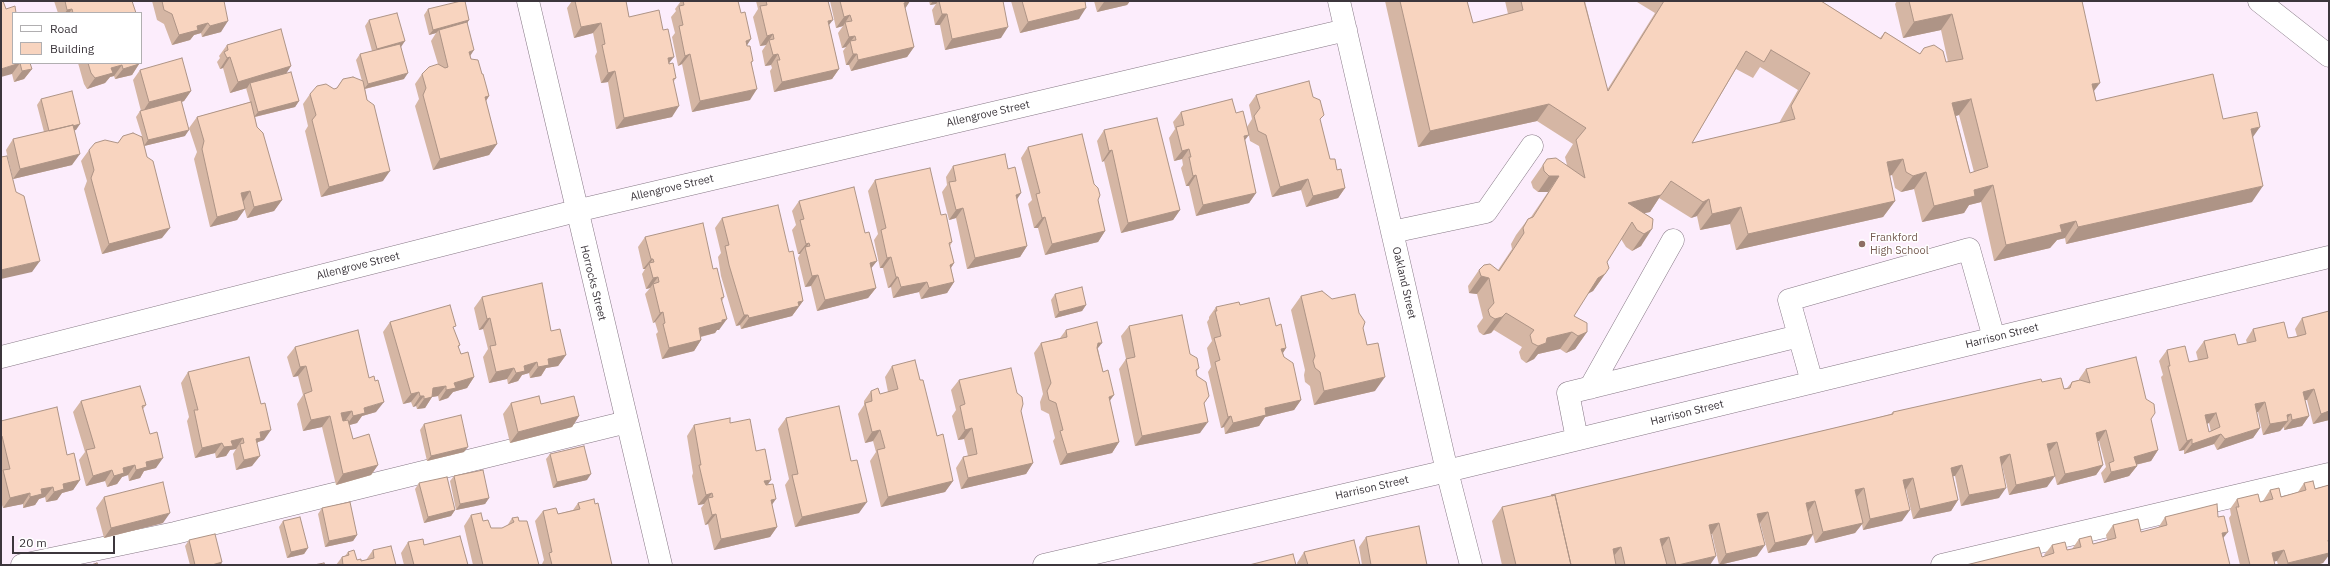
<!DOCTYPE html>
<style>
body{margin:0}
#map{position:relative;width:2330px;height:566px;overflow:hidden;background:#fcedfc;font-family:"IBM Plex Sans",sans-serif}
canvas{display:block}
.frame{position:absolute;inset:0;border:2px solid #3c363c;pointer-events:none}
.legend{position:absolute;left:12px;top:12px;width:130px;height:52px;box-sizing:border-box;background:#fff;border:1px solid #b1afb1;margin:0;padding:5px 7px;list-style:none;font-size:12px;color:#3c363c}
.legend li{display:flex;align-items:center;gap:8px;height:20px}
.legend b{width:20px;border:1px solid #b1afb1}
.scale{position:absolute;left:12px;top:536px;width:103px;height:18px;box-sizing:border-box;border:2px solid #3c363c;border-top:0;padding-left:5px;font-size:12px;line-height:14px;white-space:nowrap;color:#3c363c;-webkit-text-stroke:3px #fff;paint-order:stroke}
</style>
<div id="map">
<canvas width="2330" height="566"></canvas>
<div class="frame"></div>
<ul class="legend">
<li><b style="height:5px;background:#fff"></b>Road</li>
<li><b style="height:11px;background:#f8d4bf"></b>Building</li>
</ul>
<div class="scale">20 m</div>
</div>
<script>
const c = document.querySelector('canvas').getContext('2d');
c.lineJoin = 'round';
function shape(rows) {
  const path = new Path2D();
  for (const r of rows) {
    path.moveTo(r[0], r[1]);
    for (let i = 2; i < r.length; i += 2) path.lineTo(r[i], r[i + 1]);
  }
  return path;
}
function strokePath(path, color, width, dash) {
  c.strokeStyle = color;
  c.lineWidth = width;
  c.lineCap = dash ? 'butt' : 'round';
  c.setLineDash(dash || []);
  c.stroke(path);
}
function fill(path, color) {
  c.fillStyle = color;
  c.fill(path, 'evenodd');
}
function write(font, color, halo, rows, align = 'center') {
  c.font = font + ' "IBM Plex Sans",sans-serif';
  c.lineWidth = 3;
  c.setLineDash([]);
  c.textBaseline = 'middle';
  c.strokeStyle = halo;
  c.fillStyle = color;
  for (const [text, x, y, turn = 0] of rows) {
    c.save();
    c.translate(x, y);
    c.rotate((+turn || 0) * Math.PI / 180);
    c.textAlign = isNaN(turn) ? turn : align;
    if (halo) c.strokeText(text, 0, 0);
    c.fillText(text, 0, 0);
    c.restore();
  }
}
const minor = shape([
 [528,1,661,565],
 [1339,1,1447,471,1471,565],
 [2259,1,2329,56],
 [1392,232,1486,212,1532,146],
 [1,357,576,211,1346,30],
 [1812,382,1789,300,1969,249,1994,338],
 [1590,388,1673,240],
 [1577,439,1568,393,1799,336],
 [22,565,175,533,627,422],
 [1044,565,1447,471,2329,257],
 [1942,565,2329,474]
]);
strokePath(minor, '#877986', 23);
strokePath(minor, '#fff', 22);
fill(shape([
 [54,1,126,1,136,13,58,13],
 [152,1,224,1,221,32,202,37,201,33,194,35,190,40,172,45,164,24,157,20],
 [572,1,626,1,629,17,669,63,676,78,674,81,672,117,616,129,608,82,601,83,595,56,597,52,593,33,574,38,567,8],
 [681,1,738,1,747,46,752,63,750,100,692,112,682,64,678,66,672,37,675,33,671,17,676,11,675,9],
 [756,1,828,1,829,25,839,69,832,79,774,92,770,71,772,68,771,65,765,66,762,51,766,45,760,46,753,17,758,9],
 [830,1,910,1,905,8,914,47,907,57,851,71,849,65,846,65,843,51,846,47,842,48,838,33,843,26,836,28],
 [929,1,1003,1,1001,38,945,50,940,25,935,25,932,10,936,4,930,5],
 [1011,1,1085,1,1079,19,1020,33],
 [1094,1,1130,1,1127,5,1097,12],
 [1385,1,1467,1,1473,23,1508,14,1505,1,1585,1,1607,90,1655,13,1637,2,1638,1,1821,1,1880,38,1885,32,1920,54,1924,48,1946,62,1948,62,1941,30,1903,38,1895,4,1897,1,2082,1,2094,91,2096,101,2223,119,2253,138,2252,202,2066,244,2065,238,2057,240,2050,248,1994,261,1981,202,1969,205,1964,213,1922,222,1914,189,1901,192,1895,188,1892,175,1889,176,1895,201,1883,217,1736,250,1730,224,1700,230,1697,216,1691,218,1659,198,1650,212,1644,213,1653,219,1641,246,1632,251,1626,247,1621,239,1607,262,1605,274,1593,291,1588,293,1574,316,1587,332,1575,349,1566,353,1560,349,1538,354,1534,359,1526,363,1521,359,1519,352,1522,347,1494,330,1491,333,1483,335,1479,332,1477,326,1483,318,1477,294,1469,293,1468,286,1479,270,1498,270,1512,249,1511,244,1516,235,1528,219,1531,217,1548,192,1538,192,1533,188,1531,182,1547,159,1567,165,1565,157,1573,144,1537,121,1418,147],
 [1760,67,1798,90,1779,123,1692,143,1736,69,1753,78],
 [1959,115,1974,172,1970,173,1956,116],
 [6,9,30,63,32,69,24,79,14,82,12,74],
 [428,9,469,20,467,23,470,56,471,59,482,74,489,96,486,101,497,144,489,155,433,170,415,106,419,99,415,84,422,74,438,64,431,41,436,33,429,35,424,15],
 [369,20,401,46,404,79,365,89,383,181,321,197,305,131,308,126,303,104,310,94,336,89,343,79,362,81,356,60,360,54,372,51,365,26],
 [227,45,291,66,286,73,299,101,295,107,255,117,257,127,282,200,274,211,247,218,243,204,245,209,237,220,210,227,194,159,197,152,189,128,197,117,250,102,246,88,247,88,230,93,223,68,220,69,217,62,220,58,219,56],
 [78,63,139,63,139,64,132,75,115,79,114,76,110,77,105,83,87,89,84,84],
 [140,70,191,91,184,101,182,102,185,136,144,146,162,238,102,254,84,189,87,181,81,161,89,150,118,143,123,136,142,136,136,117,140,111,141,111,133,80],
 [1256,95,1313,97,1320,120,1330,159,1337,170,1345,188,1338,198,1306,207,1301,190,1272,197,1259,146,1250,141,1247,127,1252,119,1249,105],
 [41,99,76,130,74,130,72,165,13,179,6,150,13,139,44,132,37,105],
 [1181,112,1236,113,1245,140,1256,193,1249,203,1196,216,1189,186,1186,186,1181,168,1183,165,1182,159,1174,161,1169,138,1175,129,1173,122],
 [1104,130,1180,210,1173,220,1121,233,1104,161,1102,162,1097,141],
 [1028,147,1098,200,1105,231,1098,242,1045,255,1038,228,1034,228,1028,204,1032,200,1021,158],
 [953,166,1008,169,1017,199,1027,246,1020,257,967,269,956,218,949,220,942,192,947,185,946,177],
 [875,180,941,215,952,242,950,246,954,263,951,268,954,282,947,293,921,299,919,292,893,298,891,287,888,288,883,268,880,268,874,240,878,234,868,191],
 [799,201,865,233,877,261,871,268,876,288,868,298,817,311,811,286,805,287,798,258,800,254,798,254,792,230,796,225,792,211],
 [722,218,789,252,803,301,792,316,741,329,740,325,736,326,721,276,718,257,721,253,715,228],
 [645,237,713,269,724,297,722,301,719,330,717,330,715,333,701,337,701,340,694,351,662,359,656,334,658,332,655,322,653,323,645,294,650,288,646,289,642,274,645,269,643,269,638,247],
 [1055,294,1086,305,1082,311,1055,318,1051,300],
 [1301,296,1363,328,1375,391,1314,405,1310,386,1305,382,1304,375,1305,370,1291,310],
 [482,297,551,331,566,355,558,366,546,368,541,376,530,378,529,373,522,375,518,381,508,384,507,379,489,383,483,357,488,349,483,329,479,330,474,308],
 [1240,305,1276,326,1286,348,1283,353,1284,357,1301,400,1294,410,1265,417,1259,426,1225,434,1224,427,1221,428,1208,372,1211,367,1207,348,1212,341,1207,322,1209,319,1209,317,1216,307],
 [2302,318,2329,420,2313,424,2307,400,2305,400,2309,416,2302,426,2284,430,2284,427,2280,431,2263,435,2258,412,2257,412,2260,428,2253,438,2217,450,2214,444,2184,454,2184,450,2179,451,2161,377,2163,375,2159,361,2167,350,2189,362,2198,360,2196,352,2204,341,2238,345,2247,343,2246,340,2253,329,2288,338,2297,336,2295,329],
 [2209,423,2211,432,2209,432,2207,424],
 [390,322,454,330,460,345,458,348,461,354,474,377,467,388,453,392,448,398,439,401,438,396,432,397,425,408,417,409,416,406,413,407,411,402,403,404,383,332],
 [1129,326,1190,354,1199,368,1196,372,1197,376,1209,396,1204,404,1200,433,1135,446,1119,369,1126,359,1121,336],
 [1066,330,1098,349,1119,442,1112,453,1060,465,1053,441,1055,438,1049,414,1041,410,1040,402,1043,394,1034,353,1041,343,1060,338],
 [295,347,376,412,362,416,357,423,349,425,353,439,378,465,371,475,336,485,322,427,303,431,297,404,303,395,298,376,293,377,287,357],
 [892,366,920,380,937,436,953,481,945,492,881,507,870,461,876,452,873,441,865,443,858,414,864,405,864,401,871,391,880,394,888,392,885,377],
 [2086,369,2151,420,2158,450,2151,461,2136,465,2137,466,2129,476,2104,483,2101,473,2106,467,2099,441,2098,441,2103,465,2096,475,2057,485,2051,461,2047,487,2009,495,2002,465,2001,465,1999,498,1961,506,1955,476,1953,476,1958,500,1951,511,1913,519,1906,489,1902,521,1863,530,1862,524,1855,533,1815,543,1813,535,1806,545,1768,553,1760,523,1759,523,1757,556,1719,565,1712,534,1711,534,1710,565,1502,565,1492,521,1502,507,1551,496,1551,495,1868,420,1891,414,1893,412,2042,382,2064,389,2067,388,2072,382,2079,380,2079,379],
 [188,372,264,440,258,442,257,443,252,466,236,470,233,454,236,449,230,450,226,456,216,458,215,453,195,458,187,421,189,417,181,383],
 [959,380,1021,411,1033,463,1026,474,961,489,956,468,963,457,968,456,964,439,958,440,952,416,956,410,951,390],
 [81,401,146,405,143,409,156,468,144,471,140,478,129,481,128,475,122,477,117,484,107,487,105,481,86,486,79,460,85,452,73,412],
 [511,403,541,404,579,416,572,427,510,443,503,414],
 [786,418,851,461,859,513,795,527,785,485,789,479,778,429],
 [1,421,67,455,80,480,73,490,62,493,57,500,46,502,45,497,39,499,35,505,23,508,23,504,3,508,1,502],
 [730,423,756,451,767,485,777,527,770,537,714,550,708,524,705,525,701,508,704,504,698,505,692,476,693,473,687,436,694,425],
 [424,424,464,452,427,461,420,430],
 [550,454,587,480,553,488,546,459],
 [454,476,489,498,485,504,456,510,450,481],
 [419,483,455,510,451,516,424,523,415,489],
 [2304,483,2315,489,2329,485,2329,555,2323,563,2316,565,2278,565,2277,561,2274,561,2275,565,2240,565,2229,518,2231,515,2230,509,2237,499,2260,502,2263,501,2270,490,2281,497,2298,492],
 [104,497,163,523,104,538,96,508],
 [578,503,612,565,542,565,542,564,544,560,535,521,543,511,558,514,573,510],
 [322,508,357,535,353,541,325,547,318,514],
 [471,515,483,521,491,528,502,528,507,526,512,518,519,521,539,565,473,565,464,526],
 [2165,517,2218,517,2223,538,2042,557,2045,556,2044,555,2052,545,2067,550,2072,549,2079,539,2093,544,2107,540,2106,535,2113,525,2141,532,2158,528],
 [283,521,308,548,304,554,287,558,279,527],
 [1366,537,1427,565,1362,565,1359,547],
 [189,540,221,565,190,565,185,546],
 [408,542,424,545,468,565,404,565,401,553],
 [373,550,396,565,336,565,342,557,345,556,348,552,357,560,361,561,366,560],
 [1304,552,1360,565,1298,565,1297,563]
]), '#d5b6a4');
fill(shape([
 [910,1,903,12,904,3],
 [933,1,938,1,936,4,930,5],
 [1107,1,1130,1,1127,5,1097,12,1104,2],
 [1086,8,1079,19,1020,33,1028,22],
 [72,9,69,13,65,13,67,10],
 [942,14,947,14,940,25,935,25],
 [1952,14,1941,30,1903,38,1914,22],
 [850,15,843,26,836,28,844,17],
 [469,20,465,26,439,30,436,33,429,35,433,30],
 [833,20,825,30,828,21],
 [228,21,221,32,202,37,210,26],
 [208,23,201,33,194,35,190,40,172,45,179,35,197,26],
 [601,23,593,33,574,38,581,27],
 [1008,27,1001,38,945,50,952,39],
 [773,34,766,45,760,46,767,36],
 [855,36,846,47,842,48,849,37],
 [751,39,744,50,746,41],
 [405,41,401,47,373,54,377,49],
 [914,47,907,57,851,71,858,60],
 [474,50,467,61,469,52],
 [690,54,682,64,678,66,685,56],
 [778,54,771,65,765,66,773,55],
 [853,54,857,54,849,65,846,65],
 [230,57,223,68,220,69,227,58],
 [674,57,666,67,668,58],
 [20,63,12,74,1,77,1,69],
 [139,64,132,75,115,79,123,69],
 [122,65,114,76,110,77,105,83,87,89,95,78,111,68],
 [291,66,284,77,250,83,247,88,230,93,238,82],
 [32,69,24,79,14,82,22,71],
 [839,69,832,79,774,92,782,82],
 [615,71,608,82,601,83,608,73],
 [408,73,404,79,364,89,368,84],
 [2100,83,2088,99,2092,84],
 [757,89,750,100,692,112,700,101],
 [191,91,184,101,142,113,149,102],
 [489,96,482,107,485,97],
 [1971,99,1959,115,1941,120,1952,103],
 [299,101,295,107,254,117,258,112],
 [1549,104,1537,121,1418,147,1430,131],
 [679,106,672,117,616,129,624,118],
 [80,124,76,130,45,137,49,132],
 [2260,127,2248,144,2251,129],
 [189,130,185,136,144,146,148,140],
 [1249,135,1241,145,1244,136],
 [497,144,489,155,433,170,440,159],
 [1189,149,1182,159,1174,161,1182,151],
 [1112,150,1104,161,1102,162,1109,151],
 [80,154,72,165,13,179,20,169],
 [1903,159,1892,175,1875,179,1887,162],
 [390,171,383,181,321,197,329,187],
 [1926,172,1914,189,1901,192,1913,176],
 [1196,175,1189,186,1186,186,1193,176],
 [1549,176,1559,176,1548,192,1538,192],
 [1308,179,1301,190,1272,197,1280,187],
 [1993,185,1981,202,1969,205,1964,213,1922,222,1934,206,1974,190],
 [2263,186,2252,202,2066,244,2078,227],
 [1345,188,1338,198,1306,207,1313,196],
 [250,191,243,202,241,193],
 [1021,193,1014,204,1016,195],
 [1256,193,1249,203,1196,216,1203,205],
 [1661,195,1650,212,1616,219,1628,203],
 [1709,199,1697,216,1691,218,1703,202],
 [282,200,274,211,247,218,254,207],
 [1895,201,1883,217,1736,250,1748,234],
 [1741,207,1730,224,1700,230,1712,214],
 [963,208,956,218,949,220,956,210],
 [245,209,237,220,210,227,217,217],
 [1180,210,1173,220,1121,233,1128,223],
 [1045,217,1038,228,1034,228,1042,218],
 [2076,221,2065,238,2057,240,2050,248,1994,261,2006,245,2060,225],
 [170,228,162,238,102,254,109,244],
 [1652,229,1641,246,1632,251,1644,234],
 [1105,231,1098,242,1045,255,1052,244],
 [809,243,805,249,805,247,800,254,798,254,806,244],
 [1027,246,1020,257,967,269,975,258],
 [891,257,883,268,880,268,887,258],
 [651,259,653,259,645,269,643,269],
 [40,261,32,272,1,279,1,270],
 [877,261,869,271,870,263],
 [954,263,947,274,950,265],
 [1605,274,1593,291,1586,295,1598,278],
 [818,275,811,286,805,287,812,276],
 [1481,276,1489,278,1477,294,1469,293],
 [658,277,650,288,646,289,653,278],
 [896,277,898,277,891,287,888,288],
 [927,282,919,292,893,298,901,287],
 [954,282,947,293,921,299,929,288],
 [876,288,868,298,817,311,825,300],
 [803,301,792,316,741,329,749,318,798,302],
 [1086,305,1082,311,1055,318,1059,312],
 [663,312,655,322,653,323,660,313],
 [1506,313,1491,333,1483,335,1495,319],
 [744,315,748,315,740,325,736,326],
 [490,318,483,329,479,330,487,319],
 [727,319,719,330,717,330,715,333,691,339,699,328,722,320],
 [1572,332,1560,349,1538,354,1534,359,1526,363,1538,346,1547,338],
 [1587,332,1575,349,1566,353,1578,336],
 [701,340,694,351,662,359,669,348],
 [1098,343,1102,343,1094,353],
 [1286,348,1279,359,1281,349],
 [566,355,558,366,546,368,541,376,530,378,538,367,548,359],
 [537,362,529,373,522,375,518,381,508,384,516,373,524,366],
 [306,366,298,376,293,377,300,367],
 [514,368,507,379,489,383,496,372],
 [474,377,467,388,453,392,448,398,439,401,446,390,454,383],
 [1385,377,1375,391,1314,405,1324,391],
 [446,386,438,396,432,397,425,408,417,409,424,399,433,388],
 [2314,389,2307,400,2296,402,2303,392],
 [419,392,411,402,403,404,411,394],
 [1114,395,1106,406,1109,397],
 [420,396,424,396,416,406,413,407],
 [1301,400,1294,410,1265,417,1259,426,1225,434,1233,423,1265,408],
 [384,402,376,412,362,416,357,423,346,426,353,416,364,408],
 [2265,402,2258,412,2247,415,2255,404],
 [2329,410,2329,420,2313,424,2321,414],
 [352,411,345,421,334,424,341,413],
 [2216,413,2209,423,2198,426,2205,415],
 [2291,414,2285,421,2288,421,2280,431,2263,435,2270,424,2287,415],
 [330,416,322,427,303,431,311,420],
 [579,416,572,427,510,443,518,432],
 [1231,416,1224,427,1221,428,1228,417],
 [2309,416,2302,426,2284,430,2292,420],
 [1208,422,1200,433,1135,446,1142,436],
 [972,428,964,439,958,440,965,430],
 [2260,428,2253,438,2217,450,2225,439],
 [271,430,264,440,258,442,253,448,249,450,260,432],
 [880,430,873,441,865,443,872,432],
 [2106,430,2099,441,2088,443,2096,433],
 [2221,434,2214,444,2184,454,2192,444],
 [243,438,236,449,230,450,226,456,216,458,224,447,231,441],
 [2192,439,2184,450,2179,451,2187,441],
 [1119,442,1112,453,1060,465,1067,454],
 [2057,442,2049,452,2047,444],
 [222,443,215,453,195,458,202,448],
 [468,447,464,452,427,461,431,456],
 [2158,450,2151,461,2126,467,2134,457],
 [2010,454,2002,465,1992,467,2000,457],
 [260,456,252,466,236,470,244,460],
 [163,458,156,468,144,471,140,478,129,481,136,470,146,462],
 [1033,463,1026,474,961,489,968,478],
 [135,465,128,475,122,477,117,484,107,487,114,476,123,468],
 [378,465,371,475,336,485,343,474],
 [1962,465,1955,476,1944,478,1951,468],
 [2103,465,2096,475,2057,485,2065,474],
 [2137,466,2129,476,2104,483,2111,472],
 [112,470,105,481,86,486,93,476],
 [591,474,587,480,553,488,557,482],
 [2055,476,2047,487,2009,495,2016,485],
 [1913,478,1906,489,1896,491,1903,480],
 [80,480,73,490,62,493,57,500,46,502,54,492,63,484],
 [771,480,764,490,764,481],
 [953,481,945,492,881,507,888,497],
 [53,487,45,497,39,499,35,505,23,508,30,497,41,489],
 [1864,488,1856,498,1855,490],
 [2006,488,1999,498,1961,506,1969,495],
 [30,493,23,504,3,508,10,498],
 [712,493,704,504,698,505,706,495],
 [489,498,485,504,456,510,460,504],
 [776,499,769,509,771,500],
 [1958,500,1951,511,1913,519,1920,509],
 [1815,501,1808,512,1806,503],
 [867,502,859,513,795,527,802,517],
 [455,510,451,516,424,523,428,517],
 [1910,510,1902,521,1863,530,1870,519],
 [1768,512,1760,523,1750,525,1757,514],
 [170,513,163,523,104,538,111,528],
 [716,514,708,524,705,525,712,515],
 [1719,523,1712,534,1702,536,1709,525],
 [1863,523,1855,533,1815,543,1823,532],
 [777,527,770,537,714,550,721,539],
 [2228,532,2220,542,2222,533],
 [1813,534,1806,545,1768,553,1775,543],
 [357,535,353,541,325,547,329,541],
 [1669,537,1662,547,1660,539],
 [1765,545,1757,556,1719,565,1726,554],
 [1621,547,1613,557,1613,549],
 [308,548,304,554,287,558,291,552],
 [2284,550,2277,561,2265,564,2272,553],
 [2329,553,2329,555,2323,563,2316,565,2286,565,2288,563],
 [1716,556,1710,565,1678,565],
 [222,562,221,565,212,565]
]), '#ae9486');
const building = shape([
 [1,1,3,1,6,9,15,6,16,13,13,13,13,63,30,63,32,69,22,71,20,63,1,69,1,1],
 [65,1,132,1,136,13,73,13,72,9,67,10,65,1],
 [162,1,224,1,228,21,210,26,208,23,197,26,198,30,179,35,172,14,164,10,162,1],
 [461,1,465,1,469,20,433,30,428,9,461,1],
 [575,1,626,1,629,17,659,10,663,30,668,29,674,57,668,58,669,64,673,63,676,78,673,79,679,106,624,118,615,71,608,73,602,45,605,44,601,23,581,27,575,1],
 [683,1,738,1,741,13,745,12,751,39,746,41,747,46,750,46,753,61,751,62,757,89,700,101,690,54,685,56,679,26,683,25,679,6,684,5,683,1],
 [766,1,828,1,833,20,828,21,839,69,782,82,777,60,780,60,778,54,773,55,769,40,774,39,773,34,767,36,760,6,767,5,766,1],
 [840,1,910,1,904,3,914,47,858,60,857,54,853,54,850,41,856,40,855,36,849,37,845,22,852,21,850,15,844,17,840,1],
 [939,1,1003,1,1008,27,952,39,947,14,942,14,939,1],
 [1022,1,1085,1,1086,8,1028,22,1022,1],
 [1400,1,1467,1,1473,23,1523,10,1521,1,1584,1,1608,91,1664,1,1821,1,1881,39,1885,32,1920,54,1924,48,1934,45,1943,51,1946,62,1963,59,1952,14,1914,22,1909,1,2082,1,2100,83,2092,84,2096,101,2213,74,2223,119,2257,112,2260,127,2251,129,2263,186,2078,227,2076,221,2060,225,2062,232,2006,245,1993,185,1974,190,1975,196,1934,206,1926,172,1913,176,1906,172,1903,159,1887,162,1895,201,1748,234,1741,207,1712,214,1709,199,1703,202,1671,181,1661,195,1628,203,1653,219,1652,229,1644,234,1637,230,1632,222,1607,262,1609,268,1605,274,1598,278,1574,316,1587,323,1587,332,1578,336,1572,332,1547,338,1546,343,1538,346,1532,343,1530,335,1534,330,1506,313,1502,317,1495,319,1490,316,1488,310,1494,303,1489,278,1481,276,1479,270,1484,265,1490,264,1499,271,1524,233,1523,228,1528,219,1533,217,1559,176,1549,176,1544,171,1543,165,1547,159,1556,158,1585,178,1576,140,1586,128,1549,104,1430,131,1400,1],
 [1771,50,1810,73,1791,106,1795,119,1692,143,1746,51,1764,62,1771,50],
 [1971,99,1988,167,1970,173,1952,103,1971,99],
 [397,13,405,41,377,49,369,20,397,13],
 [467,22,474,50,469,52,471,59,478,60,482,74,483,74,489,96,485,97,497,144,440,159,423,95,426,88,422,74,429,67,438,64,445,68,448,67,439,30,467,22],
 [281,29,291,66,238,82,230,57,227,58,224,52,228,50,227,45,281,29],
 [400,44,408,73,368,84,360,54,400,44],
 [182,58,191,91,149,102,140,70,182,58],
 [88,63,139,63,139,64,123,69,122,65,111,68,113,73,95,78,91,73,88,63],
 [291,72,299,101,258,112,250,83,291,72],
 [353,77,363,81,367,100,374,105,390,171,329,187,312,120,316,115,310,94,317,86,326,84,334,89,337,88,343,79,353,77],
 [1309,81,1313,97,1320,100,1324,115,1320,119,1330,159,1335,159,1337,170,1341,169,1345,188,1313,196,1308,179,1280,187,1266,135,1258,131,1254,116,1260,108,1256,95,1309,81],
 [72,91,80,124,73,126,73,125,49,131,41,99,72,91],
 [1232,99,1236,113,1243,111,1249,135,1244,136,1256,193,1203,205,1196,175,1193,176,1189,157,1191,157,1189,149,1182,151,1176,127,1184,125,1181,112,1232,99],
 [181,100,189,130,148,140,140,111,181,100],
 [251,102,257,127,263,133,282,200,254,207,250,191,241,193,245,209,217,217,202,149,204,141,197,117,251,102],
 [1157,118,1180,210,1128,223,1112,150,1109,151,1104,130,1157,118],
 [73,125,80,154,20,169,13,139,73,125],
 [133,133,142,137,147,157,153,161,170,228,109,244,91,178,94,170,89,150,95,143,105,140,118,143,123,136,133,133],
 [1082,134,1094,184,1098,188,1100,195,1098,200,1105,231,1052,244,1045,217,1042,218,1036,194,1040,193,1028,147,1082,134],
 [1005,154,1008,169,1015,167,1021,193,1016,195,1027,246,975,258,963,208,956,210,949,182,956,181,953,166,1005,154],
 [7,156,16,192,24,196,40,261,1,270,1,157,7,156],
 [930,168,941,215,946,214,952,242,949,243,954,263,950,265,954,282,929,288,927,282,901,287,898,277,896,277,891,257,887,258,881,230,886,228,875,180,930,168],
 [854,187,865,233,869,232,877,261,870,263,876,288,825,300,818,275,812,276,805,247,810,246,809,243,806,244,800,220,804,219,799,201,854,187],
 [778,205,789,252,793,251,803,301,798,302,799,306,749,318,748,315,744,315,729,265,725,246,729,245,722,218,778,205],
 [703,223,713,269,717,268,724,297,721,298,727,319,722,320,722,322,699,328,701,340,669,348,663,324,665,323,663,312,660,313,653,284,659,282,658,277,653,278,649,263,654,262,653,259,651,259,645,237,703,223],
 [542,283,551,331,560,329,566,355,548,359,549,365,538,367,537,362,524,366,525,371,516,373,514,368,496,372,490,346,496,345,490,318,487,319,482,297,542,283],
 [1082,287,1086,305,1059,312,1055,294,1082,287],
 [1322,291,1332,299,1355,294,1359,313,1365,322,1363,328,1367,345,1378,343,1385,377,1324,391,1320,372,1315,368,1313,361,1315,356,1301,296,1322,291],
 [1269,298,1276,326,1281,324,1286,348,1281,349,1284,357,1293,363,1301,400,1265,408,1266,415,1233,423,1231,416,1228,417,1215,362,1220,360,1214,338,1221,336,1215,311,1217,311,1216,307,1239,302,1240,305,1269,298],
 [450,305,456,326,453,327,460,345,458,346,461,354,468,352,474,377,454,383,456,388,446,390,446,386,433,388,432,397,424,399,424,396,420,396,419,392,411,394,390,322,450,305],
 [2329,311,2329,411,2321,414,2314,389,2303,392,2309,416,2292,420,2291,414,2287,415,2288,421,2270,424,2265,402,2255,404,2260,428,2225,439,2221,434,2192,444,2192,439,2187,441,2168,366,2170,366,2167,350,2185,346,2189,362,2208,358,2204,341,2235,334,2238,345,2256,341,2253,329,2284,322,2288,338,2295,337,2306,334,2302,318,2329,311],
 [2216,413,2220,427,2209,432,2205,415,2216,413],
 [1182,315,1190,354,1197,358,1199,368,1196,370,1197,376,1206,382,1209,396,1204,403,1208,422,1142,436,1126,359,1135,357,1129,326,1182,315],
 [1097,322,1102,343,1098,343,1097,348,1103,372,1108,370,1114,395,1109,397,1119,442,1067,454,1060,431,1063,430,1056,403,1049,400,1047,391,1051,383,1041,343,1067,337,1066,330,1097,322],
 [358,330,369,378,374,376,375,381,378,380,384,402,364,408,365,413,353,416,352,411,341,413,343,421,348,420,353,439,369,434,378,465,343,474,330,416,311,420,304,394,312,391,306,366,300,367,295,347,358,330],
 [249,357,261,404,265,403,271,430,260,432,261,438,256,439,260,456,244,460,240,444,244,443,243,438,231,441,233,446,224,447,222,443,202,448,194,410,198,410,188,372,249,357],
 [2136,357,2146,399,2154,404,2155,413,2151,419,2158,450,2134,457,2137,466,2111,472,2109,463,2114,461,2106,430,2096,433,2103,465,2084,470,2065,474,2057,442,2047,444,2055,476,2016,485,2010,454,2000,457,2006,488,1969,495,1962,465,1951,468,1958,500,1920,509,1913,478,1903,480,1910,510,1870,519,1864,488,1855,490,1863,523,1823,532,1815,501,1806,503,1813,534,1775,543,1768,512,1757,514,1765,545,1726,554,1719,523,1709,525,1716,556,1678,565,1676,565,1669,537,1660,539,1667,565,1625,565,1621,547,1613,549,1616,565,1571,565,1555,495,1552,496,1551,495,1868,420,1893,414,1893,412,2041,379,2042,382,2061,378,2064,389,2070,388,2072,382,2080,380,2090,383,2086,369,2136,357],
 [915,360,920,380,923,380,937,436,943,434,953,481,888,497,877,450,885,448,880,430,872,432,865,403,872,401,871,391,878,388,880,394,898,389,892,366,915,360],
 [1011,368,1017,393,1022,397,1023,404,1021,411,1033,463,968,478,963,457,977,454,972,428,965,430,960,406,965,404,959,380,1011,368],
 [140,386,146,405,142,406,150,434,157,432,163,458,146,462,147,467,136,470,135,465,123,468,124,473,114,476,112,470,93,476,86,450,95,448,81,401,140,386],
 [539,396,541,404,574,396,579,416,518,432,511,403,539,396],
 [839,406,851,461,857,460,867,502,802,517,792,475,798,474,786,418,839,406],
 [57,407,67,455,74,453,80,480,63,484,64,489,54,492,53,487,41,489,42,494,30,497,30,493,10,498,3,470,10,469,2,436,1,437,1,421,57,407],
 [461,415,468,447,431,456,424,424,461,415],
 [730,418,730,423,750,419,756,451,765,449,771,480,764,481,766,485,773,484,776,499,771,500,777,527,721,539,716,514,712,515,708,498,713,497,712,493,706,495,699,465,701,465,694,425,730,418],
 [584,446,591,474,557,482,550,454,584,446],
 [483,470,489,498,460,504,454,476,483,470],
 [447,477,455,510,428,517,419,483,447,477],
 [2313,481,2315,489,2329,485,2329,539,2328,540,2329,545,2329,553,2288,563,2284,550,2272,553,2275,565,2250,565,2236,507,2239,507,2237,499,2258,494,2260,502,2273,499,2270,490,2279,488,2281,497,2306,490,2304,483,2313,481],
 [163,482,170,513,111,528,104,497,163,482],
 [1555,495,1571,565,1516,565,1502,507,1555,495],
 [594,499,595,504,598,503,612,565,552,565,549,553,552,552,543,511,556,508,558,514,580,509,578,503,594,499],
 [350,502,357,535,329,541,322,508,350,502],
 [2217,504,2218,517,2224,516,2228,532,2222,533,2230,565,1966,565,2039,547,2042,557,2054,553,2052,545,2065,542,2067,550,2081,547,2079,539,2091,536,2093,544,2116,538,2113,525,2138,519,2141,532,2167,525,2165,517,2217,504],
 [481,513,483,521,488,520,491,528,502,528,514,522,512,518,518,517,519,521,527,521,539,565,483,565,471,515,481,513],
 [300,517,308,548,291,552,283,521,300,517],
 [1419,526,1427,565,1371,565,1366,537,1419,526],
 [215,534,222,562,212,565,195,565,189,540,215,534],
 [460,536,468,565,414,565,408,542,423,539,424,545,460,536],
 [1354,540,1360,565,1308,565,1304,552,1354,540],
 [391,546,396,565,343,565,342,557,349,555,348,552,354,550,357,560,361,559,361,561,374,558,373,550,391,546],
 [1293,554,1296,565,1249,565,1293,554],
 [97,563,98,565,91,565,97,563],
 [324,563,325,565,314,565,324,563]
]);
fill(building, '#f8d4bf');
strokePath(building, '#ae9486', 1);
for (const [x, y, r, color] of [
 [1862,244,4,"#8d6e63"]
]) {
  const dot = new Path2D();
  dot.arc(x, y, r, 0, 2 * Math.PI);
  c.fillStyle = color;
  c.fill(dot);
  strokePath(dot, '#fff', 1.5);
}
write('11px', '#3c363c', '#fff', [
 ["Allengrove Street",988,114,-13],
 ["Allengrove Street",672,188,-13],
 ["Allengrove Street",358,266,-14],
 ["Horrocks Street",593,283,76],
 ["Oakland Street",1404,283,77],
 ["Harrison Street",2002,336,-14],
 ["Harrison Street",1687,413,-14],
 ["Harrison Street",1372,488,-13]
]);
write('11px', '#785e54', '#fff', [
 ["Frankford",1870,238],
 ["High School",1870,251]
], 'left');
</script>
